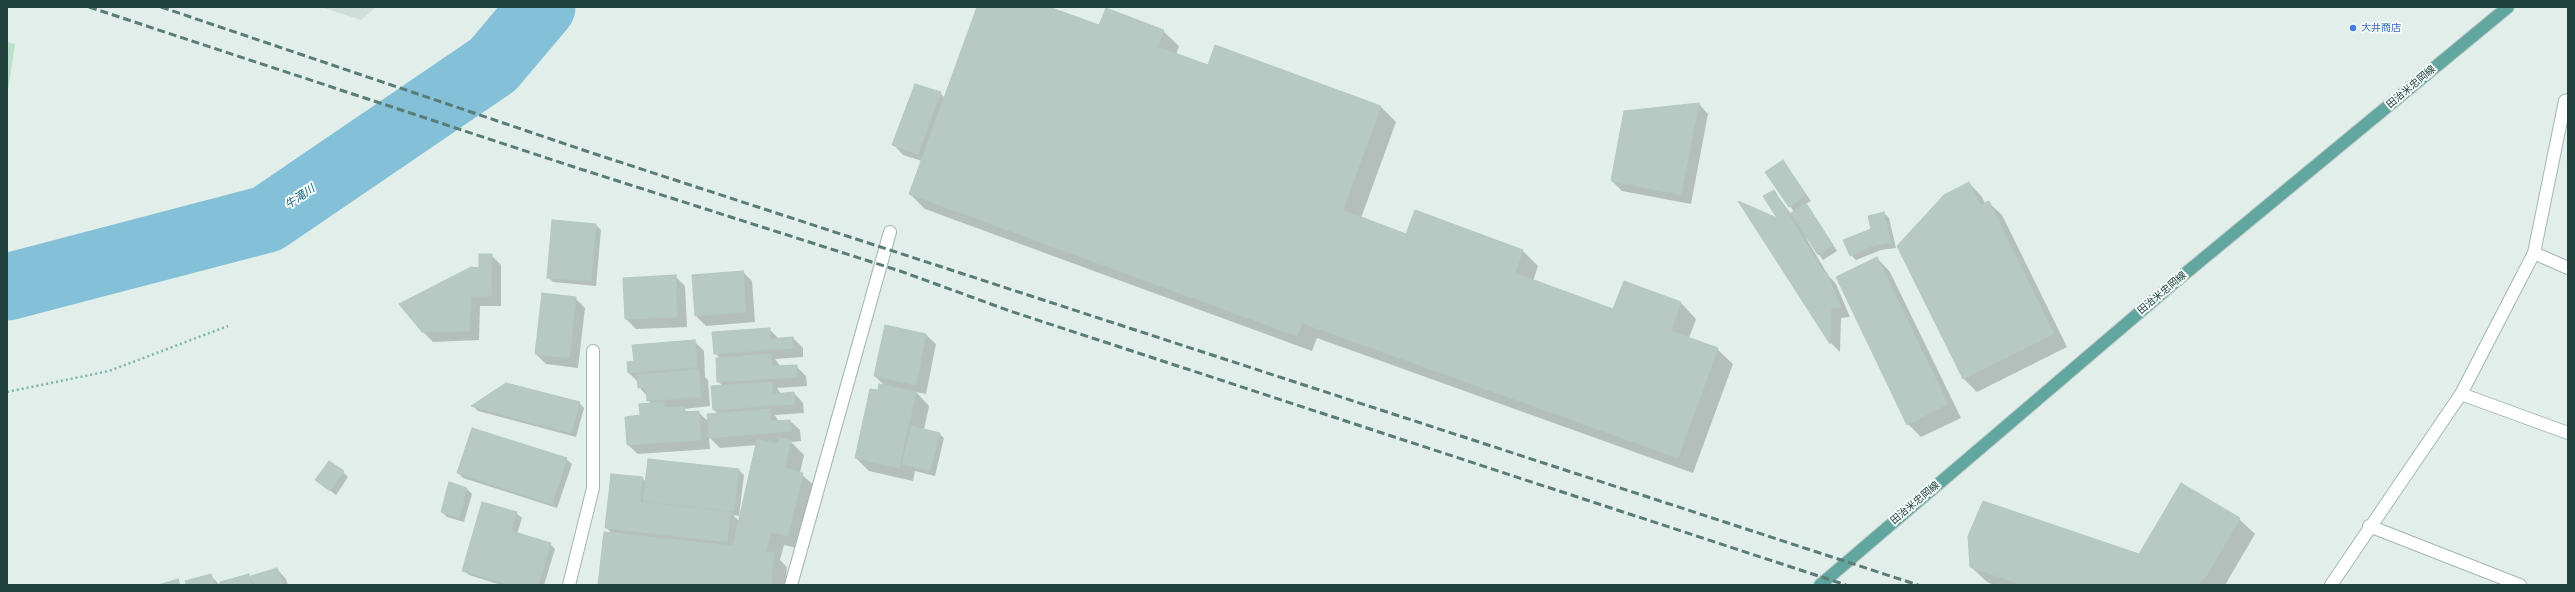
<!DOCTYPE html>
<meta charset="utf-8">
<style>
body{margin:0}
#map{position:relative;width:2575px;height:592px;overflow:hidden;background:#e2eeea;font-family:"Work Sans",sans-serif}
canvas{display:block}
.frame{position:absolute;inset:0;border:8px solid #20403c;pointer-events:none}
</style>
<div id="map">
<canvas width="2575" height="592"></canvas>
<div class="frame"></div>
</div>
<script>
const c = document.querySelector('canvas').getContext('2d');
c.lineJoin = 'round';
function fill(path, color) {
  c.fillStyle = color;
  c.fill(path, 'evenodd');
}
function shape(rows) {
  const path = new Path2D();
  for (const r of rows) {
    path.moveTo(r[0], r[1]);
    for (let i = 2; i < r.length; i += 2) path.lineTo(r[i], r[i + 1]);
  }
  return path;
}
function strokePath(path, color, width, dash) {
  c.strokeStyle = color;
  c.lineWidth = width;
  c.lineCap = dash ? 'butt' : 'round';
  c.setLineDash(dash || []);
  c.stroke(path);
}
function write(font, color, halo, rows, align = 'center') {
  c.font = font + ' "Work Sans","Noto Sans JP",sans-serif';
  c.lineWidth = 4;
  c.setLineDash([]);
  c.textBaseline = 'middle';
  c.strokeStyle = halo;
  c.fillStyle = color;
  for (const [text, x, y, turn = 0] of rows) {
    c.save();
    c.translate(x, y);
    c.rotate((+turn || 0) * Math.PI / 180);
    c.textAlign = isNaN(turn) ? turn : align;
    if (halo) c.strokeText(text, 0, 0);
    c.fillText(text, 0, 0);
    c.restore();
  }
}
fill(shape([
 [321,7,376,7,361,20]
]), '#d0ded9');
fill(shape([
 [7,42,15,44,7,97]
]), '#b8e1c9');
fill(shape([
 [978,7,1046,7,1100,26,1163,31,1179,46,1176,55,1208,66,1381,107,1396,122,1361,218,1407,235,1523,251,1538,266,1533,281,1614,310,1624,282,1681,303,1696,319,1689,338,1717,349,1733,364,1693,473,1317,338,1312,351,925,209,910,194,922,161,903,155,894,145,940,93,945,98],
 [1699,104,1708,114,1691,204,1622,191,1612,181],
 [1783,161,1811,201,1806,204,1837,251,1823,260,1807,237,1806,238,1828,275,1836,284,1850,317,1841,318,1840,352,1831,343,1740,203,1779,220,1774,191,1791,214,1794,212,1767,172],
 [1969,183,1982,197,1985,204,1988,202,2002,215,2067,347,1977,392,1964,379,1898,246],
 [1884,213,1889,218,1896,248,1881,250,1856,260,1851,255],
 [596,225,601,230,596,286,553,282,548,277],
 [491,255,501,265,501,306,480,306,479,340,433,342,423,332],
 [1877,258,1890,272,1961,418,1921,437,1908,424],
 [743,272,752,281,755,322,706,326,696,316,693,276],
 [675,276,685,286,687,327,636,329,626,319,624,278],
 [543,294,575,298,585,308,578,368,546,364,536,354],
 [886,326,926,335,936,344,926,394,916,392,929,406,924,430,939,433,944,438,935,476,915,471,913,481,869,471,856,458,878,392,885,386,875,376],
 [769,329,779,339,793,338,803,348,803,357,775,359,781,367,796,366,806,376,807,386,777,388,781,394,794,393,803,403,804,413,775,415,779,422,790,421,800,430,801,441,791,442,804,455,800,473,816,487,801,549,784,545,780,560,787,567,785,585,599,585,612,534,606,527,642,478,646,482,739,470,744,475,739,516,733,515,739,521,757,445,720,448,709,437,710,449,638,454,628,445,641,416,651,404,647,396,639,387,639,383,629,373,635,362,694,341,704,351,705,377,708,380,710,406,684,409,688,413,698,412,709,422,718,414,714,410,723,386,718,381,720,358,715,353],
 [773,443,780,443,779,445],
 [579,403,584,408,576,437,478,411,473,406],
 [566,459,572,464,557,508,463,478,458,473],
 [343,472,348,477,336,495,317,480],
 [450,484,467,489,472,494,464,522,447,517,442,512],
 [516,513,522,518,517,534,550,544,555,549,544,585,501,585,469,575,463,570],
 [2239,519,2255,534,2225,585,1994,585,1987,582,1971,567,2139,555],
 [277,569,286,579,288,585,221,585,249,575,253,580],
 [211,576,220,585,187,585]
]), '#0003');
strokePath(shape([
 [7,287,267,219,493,65,542,7]
]), '#84c0d8', 67);
const building = shape([
 [977,7,1049,7,1099,25,1106,8,1164,30,1158,47,1208,65,1215,45,1381,106,1343,210,1406,234,1415,210,1523,250,1515,273,1613,309,1624,281,1681,302,1671,331,1718,348,1678,458,1302,323,1297,336,909,194,977,7],
 [915,84,941,92,918,154,892,145,915,84],
 [1699,103,1681,195,1611,181,1624,111,1699,103],
 [1783,160,1806,195,1789,207,1765,172,1783,160],
 [1969,182,1980,205,1989,201,2054,334,1963,379,1897,246,1944,195,1969,182],
 [1774,190,1824,273,1827,273,1841,308,1831,308,1830,344,1738,201,1777,218,1763,196,1774,190],
 [1806,203,1833,245,1818,255,1791,213,1806,203],
 [1884,212,1891,243,1875,245,1850,256,1843,240,1871,229,1868,216,1884,212],
 [552,220,596,224,591,281,547,278,552,220],
 [479,254,492,254,491,296,471,296,469,331,422,332,399,304,471,267,479,268,479,254],
 [1877,257,1948,404,1907,425,1836,277,1877,257],
 [743,271,746,312,695,316,692,275,743,271],
 [676,275,677,317,625,319,623,278,676,275],
 [542,293,576,297,569,358,535,354,542,293],
 [885,325,926,334,916,385,874,376,885,325],
 [770,328,770,339,793,337,794,348,714,354,712,332,770,328],
 [695,340,697,367,628,373,627,362,634,361,632,345,695,340],
 [771,354,772,366,797,365,797,377,717,382,716,358,771,354],
 [699,369,701,397,647,401,646,387,638,388,637,375,699,369],
 [772,382,773,394,794,392,795,404,713,410,711,386,772,382],
 [506,383,580,402,571,433,471,406,506,383],
 [879,384,916,392,899,468,855,458,870,389,878,390,879,384],
 [664,402,664,408,684,407,684,412,699,411,701,440,627,445,625,417,640,415,639,404,664,402],
 [770,409,771,421,790,420,792,431,709,438,707,414,770,409],
 [911,426,940,433,930,471,902,464,911,426],
 [472,428,567,458,552,504,457,473,472,428],
 [780,438,791,440,785,468,803,473,788,536,771,532,766,552,774,553,771,585,598,585,604,532,733,546,757,439,778,444,780,438],
 [648,459,739,469,734,511,643,501,648,459],
 [329,461,344,471,330,491,315,480,329,461],
 [611,474,643,477,640,502,731,512,727,542,605,528,611,474],
 [449,482,467,488,459,518,441,512,449,482],
 [2181,483,2240,518,2206,577,2197,585,2023,585,1970,567,1968,536,1983,501,2139,554,2181,483],
 [482,502,517,512,511,531,551,543,538,585,511,585,462,571,482,502],
 [277,568,284,585,254,585,251,576,277,568],
 [211,574,214,585,186,585,185,581,211,574],
 [249,574,252,585,220,585,220,582,249,574],
 [178,579,180,585,158,585,178,579]
]);
fill(building, '#b7c9c3');
strokePath(building, '#b3c8c2', 1);
const minor = shape([
 [2534,253,2568,268],
 [2461,394,2568,433],
 [2369,526,2520,585],
 [569,585,593,488,593,351],
 [791,585,890,232],
 [2331,585,2461,394,2534,253,2565,101,2568,100]
]);
const major = shape([
 [1820,585,2181,277,2508,7]
]);
strokePath(minor, '#a4b6b2', 14);
strokePath(major, '#c1cac8', 14);
strokePath(shape([
 [7,392,109,371,228,326]
]), '#7fb4aa', 2.5, [2, 3]);
strokePath(minor, '#fff', 12);
strokePath(major, '#62a79f', 12);
strokePath(shape([
 [89,7,574,167,900,271,1010,311,1846,585],
 [161,7,589,152,1918,585]
]), '#5a7c77', 3, [8, 4]);
for (const [x, y, r, color] of [
 [2353,28,4,"#3f7fe0"]
]) {
  const dot = new Path2D();
  dot.arc(x, y, r, 0, 2 * Math.PI);
  c.fillStyle = color;
  c.fill(dot);
  strokePath(dot, '#f3faf7', 1.5);
}
write('10px', '#366cbe', '#f3faf7', [
 ["大井商店",2361,28]
], 'left');
write('10px', '#20403c', '#f3faf7', [
 ["田治米忠岡線",2411,87,-40],
 ["田治米忠岡線",2162,293,-40],
 ["田治米忠岡線",1915,503,-40]
]);
write('italic 11px', '#146283', '#f3faf7', [
 ["牛滝川",300,197,-34]
]);
</script>
